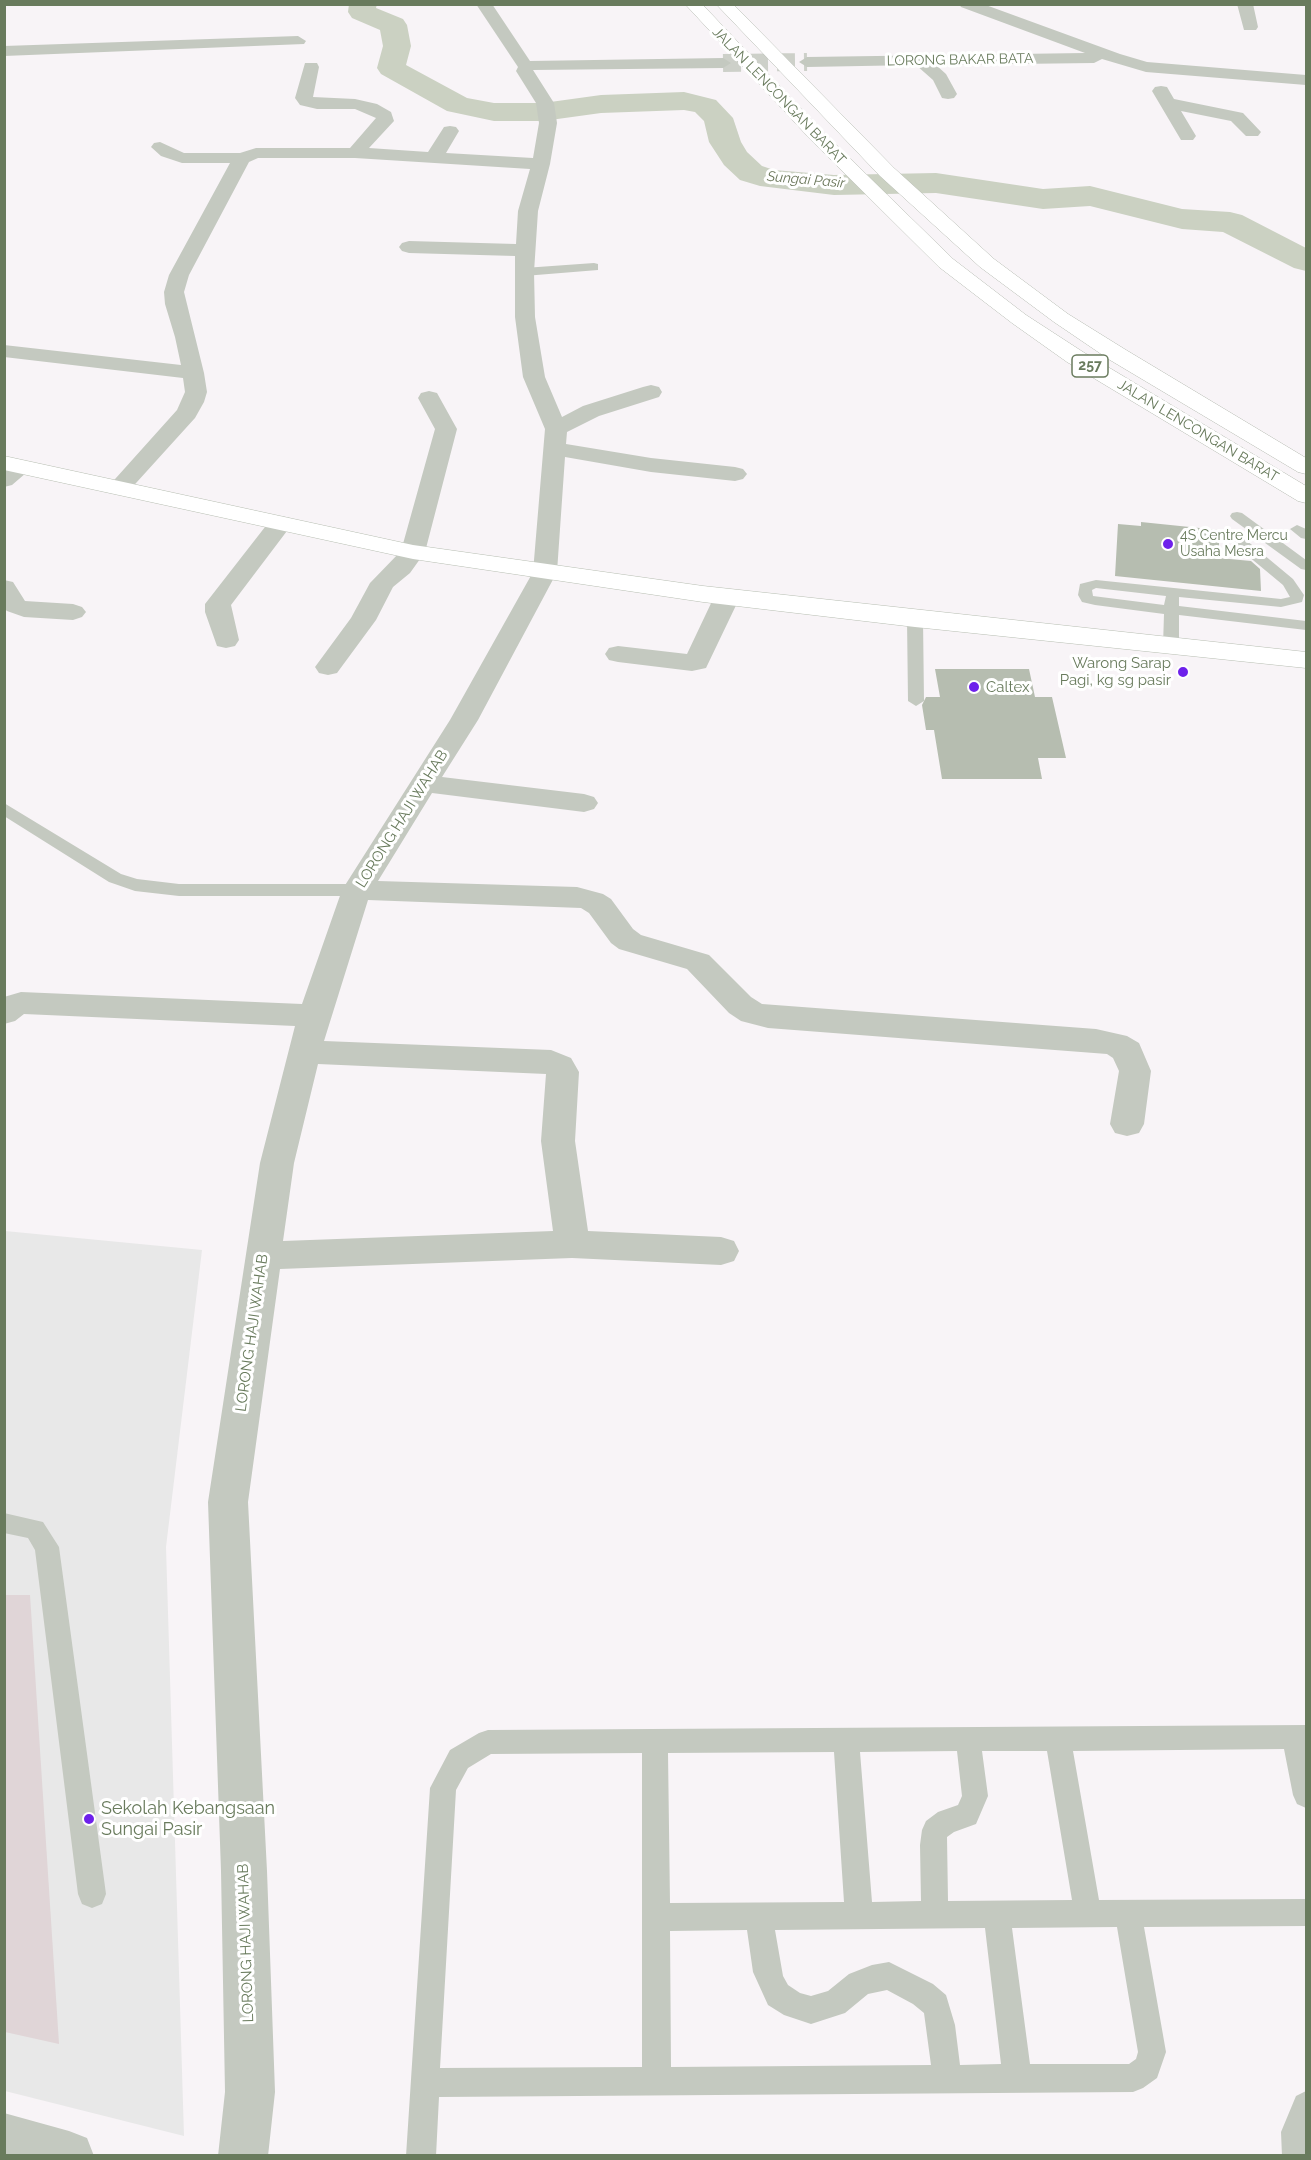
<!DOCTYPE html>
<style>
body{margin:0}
#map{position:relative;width:1311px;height:2160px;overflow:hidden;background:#f8f4f7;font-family:Raleway,sans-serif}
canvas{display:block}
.frame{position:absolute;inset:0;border:6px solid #697b5d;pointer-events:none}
</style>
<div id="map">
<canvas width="1311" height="2160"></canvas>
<div class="frame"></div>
</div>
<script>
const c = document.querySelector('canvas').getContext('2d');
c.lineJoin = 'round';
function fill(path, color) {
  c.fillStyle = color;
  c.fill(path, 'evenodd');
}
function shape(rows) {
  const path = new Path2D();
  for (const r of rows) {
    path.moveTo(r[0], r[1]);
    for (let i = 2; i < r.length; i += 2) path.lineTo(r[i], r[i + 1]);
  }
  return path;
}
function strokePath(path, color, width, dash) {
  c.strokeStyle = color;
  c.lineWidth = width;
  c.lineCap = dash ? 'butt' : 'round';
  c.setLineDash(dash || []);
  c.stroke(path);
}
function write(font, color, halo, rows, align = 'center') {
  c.font = font + ' Raleway,sans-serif';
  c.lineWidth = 6;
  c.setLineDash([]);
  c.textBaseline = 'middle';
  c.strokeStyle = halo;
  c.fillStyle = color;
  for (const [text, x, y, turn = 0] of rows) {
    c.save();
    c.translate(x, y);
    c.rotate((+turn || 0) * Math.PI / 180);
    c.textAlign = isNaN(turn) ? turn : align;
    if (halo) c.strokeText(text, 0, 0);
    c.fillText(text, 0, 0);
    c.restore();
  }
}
fill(shape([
 [5,1231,202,1250,166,1547,184,2136,5,2091]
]), '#e8e8e8');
fill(shape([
 [5,1595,30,1595,59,2044,5,2032]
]), '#e0d5d7');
fill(shape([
 [349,4,377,4,376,8,403,19,407,25,411,46,406,65,467,98,494,103,543,103,601,95,684,92,716,100,733,118,741,142,747,152,762,166,774,170,834,175,936,173,1043,189,1090,186,1182,209,1230,212,1242,215,1306,248,1306,271,1294,268,1223,232,1182,229,1090,206,1043,209,936,193,834,195,760,186,740,180,724,165,709,142,704,121,695,112,684,110,601,113,543,121,494,121,447,111,381,74,377,68,383,46,380,30,352,18,348,12,349,4]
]), '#cbd1c2');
fill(shape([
 [1141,522,1219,530,1219,558,1251,561,1260,569,1261,591,1115,576,1118,524,1141,526],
 [935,669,1029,669,1035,697,1052,697,1066,758,1038,758,1042,779,942,779,934,730,926,730,922,705,926,697,940,697]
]), '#b6bdb0');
strokePath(shape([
 [723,63,807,62]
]), '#cdd0c9', 18, [18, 9]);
const secondary = shape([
 [4,456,413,545,703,586,1306,652,1306,668,915,627,703,602,413,559,4,470,4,456]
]);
const highway = shape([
 [685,4,702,4,823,132,953,259,1026,315,1083,352,1306,486,1306,503,1298,501,1067,362,1012,323,939,267,811,140,685,4],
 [716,4,733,4,894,168,994,259,1068,314,1126,350,1306,458,1306,474,1298,472,1110,360,1054,322,980,267,880,176,716,4]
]);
strokePath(secondary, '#b7beb2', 1);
strokePath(highway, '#b5bab1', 1);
fill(shape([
 [594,263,598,264,598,270,524,276,518,272,524,268,594,263],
 [1237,512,1242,513,1306,560,1306,570,1301,569,1232,519,1230,516,1232,513,1237,512],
 [1297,525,1306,529,1306,539,1301,538,1290,529,1297,525],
 [1235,534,1240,535,1293,579,1304,595,1302,602,1281,607,1179,597,1179,606,1306,621,1306,630,1179,615,1179,646,1171,651,1163,646,1164,614,1095,605,1082,602,1078,595,1080,584,1096,580,1281,599,1290,597,1283,585,1230,541,1228,538,1230,535,1235,534],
 [1096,588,1166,596,1164,605,1093,596,1092,590,1096,588],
 [915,614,923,619,924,701,916,706,908,701,907,619,915,614],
 [4,803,121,874,137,879,179,884,357,884,363,886,366,890,363,894,357,896,179,896,135,891,109,882,4,816,4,803],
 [4,1513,43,1522,59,1547,106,1894,102,1904,92,1908,82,1904,78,1894,35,1550,28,1538,4,1533,4,1513],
 [1306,1725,1306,1808,1297,1804,1293,1795,1284,1749,1073,1751,1099,1900,1306,1899,1306,1926,1144,1927,1166,2052,1157,2078,1143,2088,1133,2092,439,2097,436,2156,406,2156,430,1788,450,1750,479,1733,488,1730,1306,1725],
 [957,1751,962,1796,958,1805,938,1812,926,1821,922,1830,920,1845,921,1901,872,1902,860,1752,957,1751],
 [982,1751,1047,1751,1072,1900,948,1901,947,1837,954,1832,976,1824,988,1796,982,1751],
 [834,1752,844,1902,670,1903,668,1753,834,1752],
 [642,1753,642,2067,440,2068,456,1790,468,1768,491,1754,642,1753],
 [1117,1927,1138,2052,1136,2059,1129,2064,1030,2064,1012,1928,1117,1927],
 [985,1928,1001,2064,960,2065,955,2025,946,1995,933,1984,889,1962,872,1965,849,1974,828,1991,811,1996,800,1993,788,1985,783,1976,775,1930,985,1928],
 [747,1930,753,1972,768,2005,784,2015,811,2024,845,2013,868,1994,887,1990,913,2004,924,2013,931,2065,671,2067,670,1931,747,1930],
 [1306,2091,1306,2156,1282,2156,1281,2132,1296,2096,1306,2091]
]), '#c4c9c0');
fill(shape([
 [476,4,492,4,530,61,723,58,731,63,723,68,533,70,554,103,557,123,550,164,538,211,534,272,535,317,545,377,562,417,583,406,643,387,651,385,659,387,662,392,659,397,599,416,567,432,566,444,651,458,735,467,743,469,747,474,743,479,735,481,651,472,565,457,557,572,478,720,442,777,584,794,594,797,598,803,594,809,584,812,432,793,378,881,577,887,603,894,611,899,633,929,641,935,709,955,751,997,762,1004,1096,1029,1127,1036,1139,1043,1151,1071,1144,1124,1139,1133,1127,1136,1115,1133,1110,1124,1119,1071,1113,1058,1107,1054,768,1028,741,1021,729,1013,687,969,619,949,611,943,589,913,581,908,368,900,324,1041,551,1050,571,1058,579,1072,575,1141,588,1231,721,1237,734,1241,739,1251,734,1261,721,1265,572,1258,280,1269,248,1502,267,1871,275,2092,268,2156,218,2156,225,2092,221,1871,208,1502,260,1163,295,1026,24,1014,15,1021,4,1024,4,997,21,992,302,1004,342,890,450,720,533,572,545,429,523,377,515,317,515,256,409,253,402,251,399,247,402,243,409,241,516,244,518,211,530,169,355,158,258,158,249,162,189,275,184,292,204,373,207,392,204,402,195,418,127,493,119,495,111,493,107,488,177,410,185,392,183,378,4,357,4,345,181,365,175,337,165,304,164,292,169,275,230,163,182,163,161,156,151,147,154,143,160,142,184,153,240,153,256,148,350,148,376,118,355,109,317,109,300,105,295,98,305,63,317,63,319,67,313,97,355,99,377,104,391,112,394,121,369,148,428,152,444,127,450,126,456,127,459,131,446,153,533,158,539,123,536,103,516,71,518,67,476,4],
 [318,1064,546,1074,541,1141,553,1231,283,1241,294,1163,318,1064],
 [959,4,983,4,1120,54,1147,62,1306,75,1306,85,1146,72,1102,59,1094,63,936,65,946,74,957,94,954,98,948,99,942,98,933,80,916,65,807,67,799,62,807,57,1085,53,961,7,959,4],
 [1237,4,1253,4,1258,27,1256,30,1244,30,1237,4],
 [298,36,306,41,304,44,4,56,4,46,298,36],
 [1161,86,1167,87,1174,99,1243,113,1261,132,1258,136,1246,136,1231,121,1181,111,1196,136,1193,140,1181,140,1152,91,1155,87,1161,86],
 [429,391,437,393,457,429,425,552,410,573,393,587,376,620,337,673,328,675,319,673,315,667,351,618,370,583,401,551,435,429,418,398,421,393,429,391],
 [21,460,29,462,33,467,12,485,4,487,4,468,13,462,21,460],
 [281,516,290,518,293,523,231,605,239,640,235,646,226,648,217,646,205,612,205,604,272,518,281,516],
 [4,580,13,582,25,601,73,604,82,607,86,612,82,617,73,620,24,617,7,611,4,608,4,580],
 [727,589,736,592,740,597,706,668,692,671,618,662,609,660,605,654,609,648,618,646,687,654,714,597,718,592,727,589],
 [4,2113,69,2131,87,2138,94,2156,4,2156,4,2113]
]), '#c4c9c0');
fill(secondary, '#fff');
fill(highway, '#fff');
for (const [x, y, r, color] of [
 [1168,544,6,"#6e21eb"],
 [1183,672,6,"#6e21eb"],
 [974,687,6,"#6e21eb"],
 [89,1819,6,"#6e21eb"]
]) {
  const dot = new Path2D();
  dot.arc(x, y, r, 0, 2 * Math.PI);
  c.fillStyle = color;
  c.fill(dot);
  strokePath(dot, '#fff', 2);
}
write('14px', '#697b5d', '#fff', [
 ["LORONG BAKAR BATA",960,60,-1],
 ["JALAN LENCONGAN BARAT",779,96,46],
 ["JALAN LENCONGAN BARAT",1198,431,31]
]);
write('italic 14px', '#687457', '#fff', [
 ["Sungai Pasir",806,180,5]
]);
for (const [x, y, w] of [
 [1090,366,36]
]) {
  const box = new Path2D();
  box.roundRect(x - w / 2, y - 11, w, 22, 4.5);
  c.fillStyle = '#fff';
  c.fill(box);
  strokePath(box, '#697b5d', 1.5);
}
write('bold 14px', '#697b5d', null, [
 ["257",1090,366]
]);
write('14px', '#697b5d', '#fff', [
 ["4S Centre Mercu",1180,536],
 ["Usaha Mesra",1180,552]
], 'left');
write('15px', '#697b5d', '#fff', [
 ["Warong Sarap",1171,663],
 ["Pagi, kg sg pasir",1171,680],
 ["Caltex",986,687,"left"]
], 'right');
write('15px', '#697b5d', '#fff', [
 ["LORONG HAJI WAHAB",402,819,-58],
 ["LORONG HAJI WAHAB",252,1333,-82],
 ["LORONG HAJI WAHAB",246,1943,-92]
]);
write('18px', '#697b5d', '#fff', [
 ["Sekolah Kebangsaan",101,1809],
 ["Sungai Pasir",101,1830]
], 'left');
</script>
